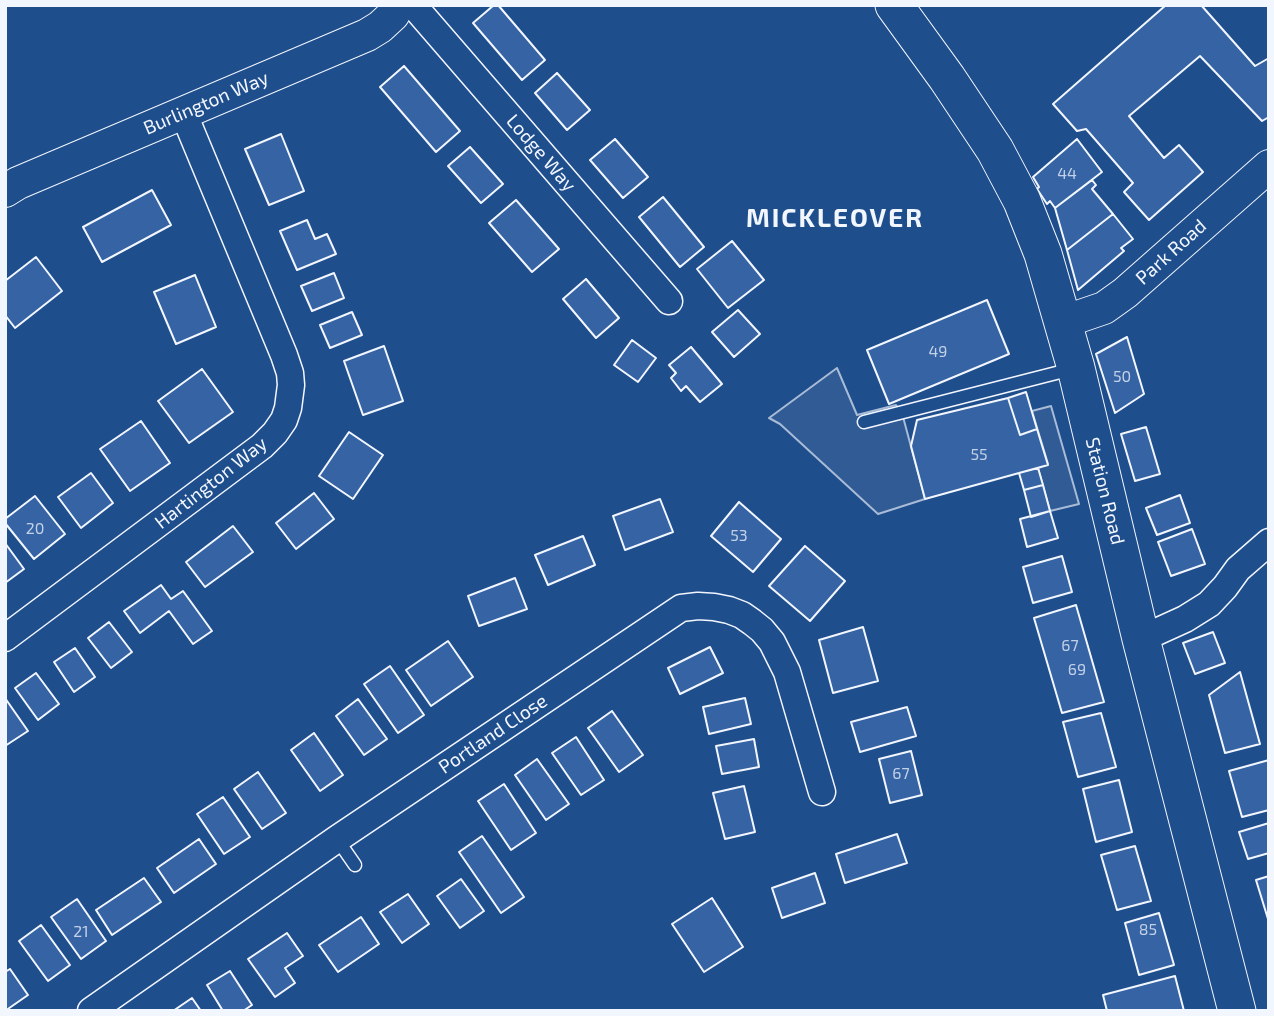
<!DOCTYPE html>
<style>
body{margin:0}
#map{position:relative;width:1274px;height:1016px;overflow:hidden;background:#1f4e8c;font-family:"Exo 2",sans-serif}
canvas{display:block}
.frame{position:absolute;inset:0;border:7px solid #f2f6ff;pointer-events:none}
</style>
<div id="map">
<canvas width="1274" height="1016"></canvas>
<div class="frame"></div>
</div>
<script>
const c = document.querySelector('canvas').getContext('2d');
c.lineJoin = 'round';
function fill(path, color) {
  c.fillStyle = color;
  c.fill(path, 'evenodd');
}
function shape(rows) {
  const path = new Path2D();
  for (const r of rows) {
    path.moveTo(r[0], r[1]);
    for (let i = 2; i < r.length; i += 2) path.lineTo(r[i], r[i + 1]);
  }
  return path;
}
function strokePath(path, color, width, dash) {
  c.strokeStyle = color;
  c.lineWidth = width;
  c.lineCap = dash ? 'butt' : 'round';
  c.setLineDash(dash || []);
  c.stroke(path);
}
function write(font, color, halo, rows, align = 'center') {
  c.font = font + ' "Exo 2",sans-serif';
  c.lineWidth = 5;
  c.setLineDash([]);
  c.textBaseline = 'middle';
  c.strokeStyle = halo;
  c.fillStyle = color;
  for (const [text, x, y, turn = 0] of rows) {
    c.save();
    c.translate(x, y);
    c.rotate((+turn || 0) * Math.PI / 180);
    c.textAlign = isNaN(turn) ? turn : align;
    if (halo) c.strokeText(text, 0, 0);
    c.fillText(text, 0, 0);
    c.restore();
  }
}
const parking = shape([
 [837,368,857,415,896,405,902,413,925,499,878,514,780,424,769,418,837,368],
 [1051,406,1079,504,1050,511,1038,468,1048,464,1032,411,1051,406]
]);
fill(parking, '#305b95');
strokePath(parking, '#a8bbd7', 2);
const building = shape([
 [494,5,498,5,545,60,522,80,473,23,494,5],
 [1166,5,1201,5,1255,66,1269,58,1269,117,1262,121,1200,56,1129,116,1164,158,1179,145,1203,172,1149,220,1124,192,1133,183,1086,129,1077,131,1053,104,1166,5],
 [404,66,460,131,436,152,380,87,404,66],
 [557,73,590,110,567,130,535,93,557,73],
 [281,134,304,191,269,205,245,149,281,134],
 [615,139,648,177,623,198,590,160,615,139],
 [1077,139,1102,172,1055,208,1050,201,1047,204,1037,189,1039,187,1033,177,1077,139],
 [470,147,503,184,481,203,448,166,470,147],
 [1092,180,1096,185,1092,189,1113,214,1067,250,1055,208,1092,180],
 [152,190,171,225,102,262,83,227,152,190],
 [663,197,704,247,680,267,639,217,663,197],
 [516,200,559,249,532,272,489,223,516,200],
 [1113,214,1133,239,1121,248,1124,251,1078,290,1067,250,1113,214],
 [307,220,315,239,327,234,336,254,297,270,280,231,307,220],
 [732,241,764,280,728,308,697,269,732,241],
 [36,257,62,291,15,328,5,315,5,281,36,257],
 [334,273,344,298,312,311,301,286,334,273],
 [195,275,216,327,176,344,154,292,195,275],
 [586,279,619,318,596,338,563,299,586,279],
 [987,300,1009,354,889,404,867,350,987,300],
 [738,310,760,334,734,357,712,332,738,310],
 [352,312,362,335,330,348,320,325,352,312],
 [1127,337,1144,394,1115,413,1096,354,1127,337],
 [632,340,656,358,638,382,614,365,632,340],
 [384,346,403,401,363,415,344,361,384,346],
 [691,347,722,384,700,402,686,386,681,391,671,378,676,373,669,365,691,347],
 [202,369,233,412,189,443,158,401,202,369],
 [1026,392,1037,429,1020,435,1008,398,1026,392],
 [1008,398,1020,435,1037,429,1048,465,925,499,911,446,917,420,1008,398],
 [141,421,170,463,130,491,100,449,141,421],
 [1146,427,1160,474,1135,481,1121,434,1146,427],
 [349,432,383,455,353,499,319,476,349,432],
 [1038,468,1043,485,1024,490,1019,473,1038,468],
 [91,473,113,503,81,528,58,497,91,473],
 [1043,485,1050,511,1031,517,1024,490,1043,485],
 [314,493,334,519,296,549,276,523,314,493],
 [1180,495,1190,523,1157,535,1146,508,1180,495],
 [35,496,65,534,34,559,5,523,5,519,35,496],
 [660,499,673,532,625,550,613,516,660,499],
 [739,502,781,539,753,572,711,536,739,502],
 [1050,511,1058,538,1027,547,1020,519,1050,511],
 [233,526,253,552,205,587,186,562,233,526],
 [1192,529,1205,564,1171,576,1158,542,1192,529],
 [583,536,595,565,548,585,535,555,583,536],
 [5,543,24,569,5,583,5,543],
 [805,546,845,581,810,621,769,586,805,546],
 [1062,556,1072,592,1033,603,1023,567,1062,556],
 [515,578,527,609,479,626,468,596,515,578],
 [161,585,171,599,183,591,212,631,193,644,169,611,140,633,124,611,161,585],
 [1076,605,1104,702,1062,713,1034,618,1076,605],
 [109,622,132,652,111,668,88,638,109,622],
 [863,627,878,681,833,693,819,640,863,627],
 [1213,632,1225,663,1195,674,1183,643,1213,632],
 [448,641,473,677,431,706,406,670,448,641],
 [710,647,723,673,680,694,668,668,710,647],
 [75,648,95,677,74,692,54,662,75,648],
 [390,666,424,715,398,733,364,684,390,666],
 [1240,672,1260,744,1225,753,1209,695,1240,672],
 [36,673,59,704,38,720,15,688,36,673],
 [5,698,28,731,5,746,5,698],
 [745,698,751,724,709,734,703,707,745,698],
 [358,699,387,739,364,755,336,716,358,699],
 [907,707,916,736,860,752,851,722,907,707],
 [612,711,643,755,619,772,588,728,612,711],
 [1101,713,1116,767,1078,777,1063,722,1101,713],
 [314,733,343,775,320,791,291,750,314,733],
 [576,737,604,780,581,795,552,753,576,737],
 [754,739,759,767,722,774,716,746,754,739],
 [911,751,922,795,890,803,879,759,911,751],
 [537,759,569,804,546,820,515,775,537,759],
 [1269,760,1269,810,1242,817,1229,771,1269,760],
 [258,772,286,813,262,829,234,789,258,772],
 [1119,780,1132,832,1096,842,1083,789,1119,780],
 [504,784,536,833,511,850,478,801,504,784],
 [744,786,755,832,725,839,713,793,744,786],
 [223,797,250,837,224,854,197,814,223,797],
 [1269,823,1269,853,1248,859,1239,832,1269,823],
 [897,834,907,863,845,883,836,854,897,834],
 [482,836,524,897,501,913,459,852,482,836],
 [199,839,216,864,174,893,157,868,199,839],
 [1135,846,1151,901,1117,910,1101,855,1135,846],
 [815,873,825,903,782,918,772,888,815,873],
 [1269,876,1269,919,1268,919,1256,880,1269,876],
 [144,878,161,902,112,935,96,910,144,878],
 [461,879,484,911,460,928,437,896,461,879],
 [408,894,429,924,402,943,380,912,408,894],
 [712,898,743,947,704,972,672,924,712,898],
 [77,899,106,941,81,959,51,917,77,899],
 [1159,913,1174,965,1139,975,1125,923,1159,913],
 [361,917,379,944,338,972,319,945,361,917],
 [41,925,70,965,48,981,19,941,41,925],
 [287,933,303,956,285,968,295,983,275,997,248,959,287,933],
 [10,969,28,995,5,1011,5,972,10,969],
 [230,971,252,1005,243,1011,223,1011,207,985,230,971],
 [1175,976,1184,1011,1107,1011,1103,995,1175,976],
 [192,998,201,1011,173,1011,192,998]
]);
fill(building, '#3563a3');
strokePath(building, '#f2f6ff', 2);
const service = shape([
 [864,422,1072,369],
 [337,839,355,865]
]);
const minor = shape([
 [413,5,669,301],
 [5,638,262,446,275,433,284,420,288,408,291,385,290,373,284,355,183,112],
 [1141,639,1185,619,1209,604,1225,587,1238,569,1269,542],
 [91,1011,337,839,681,608,698,606,714,607,729,610,742,615,752,622,762,630,772,642,787,672,822,792]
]);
const tertiary = shape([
 [5,191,18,183,367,35,380,27,393,15,399,5],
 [1063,322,1104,308,1125,293,1269,166]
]);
const secondary = shape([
 [894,5,947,78,995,150,1022,201,1043,254,1076,368,1141,639,1237,1011]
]);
strokePath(service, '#f2f6ff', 15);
strokePath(minor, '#f2f6ff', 29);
strokePath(tertiary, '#f2f6ff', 34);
strokePath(secondary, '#f2f6ff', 39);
strokePath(service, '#1f4e8c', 12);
strokePath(minor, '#1f4e8c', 26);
strokePath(tertiary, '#1f4e8c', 32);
strokePath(secondary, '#1f4e8c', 37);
write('16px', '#c3d1e8', null, [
 ["44",1067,174],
 ["49",938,352],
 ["50",1122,377],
 ["55",979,455],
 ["20",35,529],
 ["53",739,536],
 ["67",1070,646],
 ["69",1077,670],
 ["67",901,774],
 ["85",1148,930],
 ["21",81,932]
]);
write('19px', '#f2f6ff', '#1f4e8c', [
 ["Burlington Way",206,103,-23],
 ["Lodge Way",541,153,49],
 ["Park Road",1171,252,-42],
 ["Hartington Way",211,483,-38],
 ["Station Road",1105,491,76],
 ["Portland Close",493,734,-34]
]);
c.letterSpacing = '2px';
write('bold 26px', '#f2f6ff', '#1f4e8c', [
 ["MICKLEOVER",835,218]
]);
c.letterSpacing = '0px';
</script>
